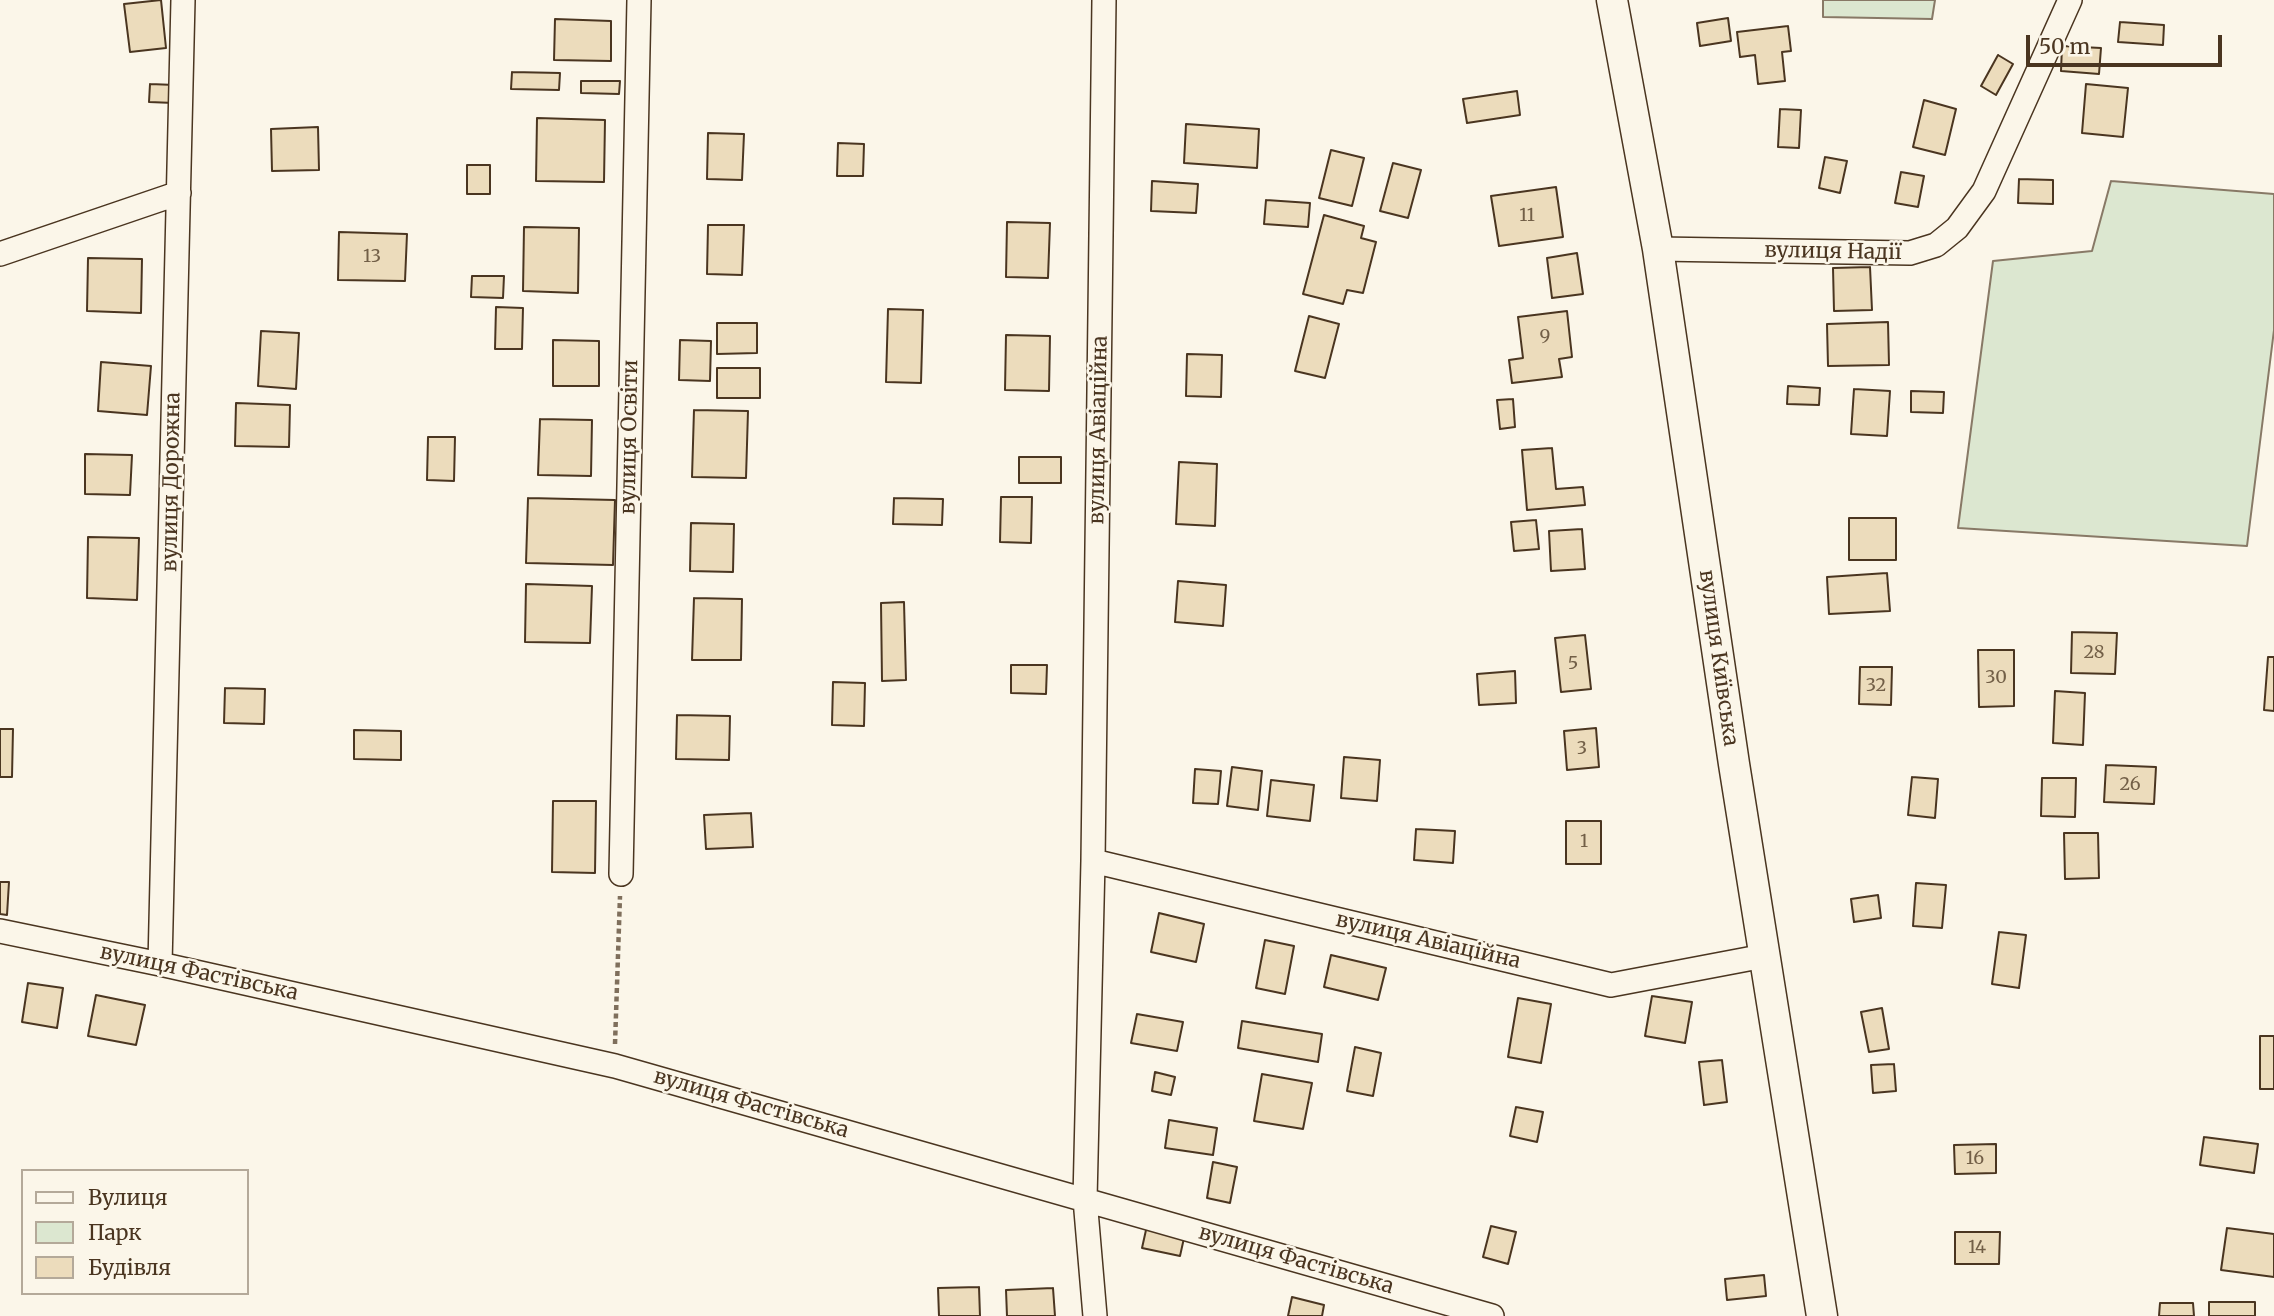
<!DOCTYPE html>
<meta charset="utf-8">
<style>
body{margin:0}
#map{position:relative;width:2274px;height:1316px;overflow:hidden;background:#fbf6e9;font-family:Merriweather,serif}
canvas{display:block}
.legend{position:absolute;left:21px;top:1169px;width:228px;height:126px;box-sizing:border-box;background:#fbf6e9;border:2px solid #b4a999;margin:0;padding:9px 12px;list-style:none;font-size:21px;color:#4a3520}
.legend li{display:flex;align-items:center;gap:14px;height:35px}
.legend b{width:35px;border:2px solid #b4a999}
.scale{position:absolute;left:2026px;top:35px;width:196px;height:32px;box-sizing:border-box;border:4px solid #4a3520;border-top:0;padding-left:9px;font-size:21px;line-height:24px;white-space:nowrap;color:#4a3520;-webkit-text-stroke:5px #fbf6e9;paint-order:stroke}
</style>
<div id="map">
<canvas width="2274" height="1316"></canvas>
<ul class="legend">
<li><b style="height:9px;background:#fbf6e9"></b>Вулиця</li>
<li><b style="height:19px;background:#dce7d0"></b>Парк</li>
<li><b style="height:19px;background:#ecdcbc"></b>Будівля</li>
</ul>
<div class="scale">50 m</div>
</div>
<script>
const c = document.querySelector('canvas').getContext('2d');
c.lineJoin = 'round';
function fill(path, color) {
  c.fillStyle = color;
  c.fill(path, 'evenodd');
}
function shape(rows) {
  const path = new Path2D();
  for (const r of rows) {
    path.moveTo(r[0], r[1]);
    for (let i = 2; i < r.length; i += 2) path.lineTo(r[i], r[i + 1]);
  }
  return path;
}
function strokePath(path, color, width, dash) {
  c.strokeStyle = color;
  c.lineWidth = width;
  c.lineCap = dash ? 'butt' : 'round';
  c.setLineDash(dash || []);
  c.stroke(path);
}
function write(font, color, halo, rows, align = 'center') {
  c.font = font + ' Merriweather,serif';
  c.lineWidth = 5;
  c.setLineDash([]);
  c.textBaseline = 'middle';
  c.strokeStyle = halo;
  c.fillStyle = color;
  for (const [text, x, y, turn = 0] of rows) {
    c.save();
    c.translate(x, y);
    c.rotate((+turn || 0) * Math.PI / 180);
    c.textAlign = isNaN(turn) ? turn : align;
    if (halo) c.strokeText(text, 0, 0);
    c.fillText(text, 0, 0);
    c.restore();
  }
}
const green = shape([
 [1823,0,1935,0,1932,19,1823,17,1823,0],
 [2111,181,2274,194,2274,330,2247,546,1958,528,1993,261,2092,251,2111,181]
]);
fill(green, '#dce7d0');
strokePath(green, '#887966', 2);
const building = shape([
 [161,0,166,48,130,52,124,4,161,0],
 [1728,18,1731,41,1700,46,1697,23,1728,18],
 [555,19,611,21,611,61,554,60,555,19],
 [2120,22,2164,25,2163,45,2118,42,2120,22],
 [1788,26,1791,51,1782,52,1785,81,1758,84,1755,55,1740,57,1737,32,1788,26],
 [2062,46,2101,48,2099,74,2061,71,2062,46],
 [1998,55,2013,64,1996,95,1981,86,1998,55],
 [512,72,560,73,559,90,511,89,512,72],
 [581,81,620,81,619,94,581,93,581,81],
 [150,84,175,85,174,103,149,102,150,84],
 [2086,84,2128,88,2123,137,2082,133,2086,84],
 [1517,91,1520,115,1467,123,1463,99,1517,91],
 [1924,100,1956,109,1945,155,1913,147,1924,100],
 [1780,109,1801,110,1799,148,1778,147,1780,109],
 [537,118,605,120,604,182,536,181,537,118],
 [1186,124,1259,129,1257,168,1184,163,1186,124],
 [318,127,319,170,272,171,271,129,318,127],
 [708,133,744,134,742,180,707,179,708,133],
 [838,143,864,144,863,176,837,176,838,143],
 [1331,150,1364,158,1352,206,1319,198,1331,150],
 [1825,157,1847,161,1840,193,1819,188,1825,157],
 [1393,163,1421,170,1408,218,1380,211,1393,163],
 [467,165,490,165,490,194,467,194,467,165],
 [1901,172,1924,176,1918,207,1895,203,1901,172],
 [2019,179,2053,180,2053,204,2018,203,2019,179],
 [1152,181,1198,184,1196,213,1151,211,1152,181],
 [1556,187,1563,237,1499,246,1491,196,1556,187],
 [1266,200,1310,203,1308,227,1264,224,1266,200],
 [1324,215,1364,226,1361,238,1376,242,1363,293,1347,290,1343,304,1303,294,1324,215],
 [1007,222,1050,223,1048,278,1006,277,1007,222],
 [708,225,744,225,742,275,707,274,708,225],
 [524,227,579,228,578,293,523,291,524,227],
 [339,232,407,234,405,281,338,280,339,232],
 [1577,253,1583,294,1552,298,1547,258,1577,253],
 [88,258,142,259,141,313,87,311,88,258],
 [1870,267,1872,310,1834,311,1833,268,1870,267],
 [472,276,504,276,503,298,471,297,472,276],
 [496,307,523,308,522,349,495,349,496,307],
 [888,309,923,310,921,383,886,382,888,309],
 [1567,311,1572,357,1559,359,1562,377,1512,383,1509,360,1523,358,1518,317,1567,311],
 [1309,316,1339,324,1325,378,1295,371,1309,316],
 [1888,322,1889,365,1828,366,1827,324,1888,322],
 [717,323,757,323,757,353,717,354,717,323],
 [261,331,299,333,296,389,258,386,261,331],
 [1006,335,1050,336,1049,391,1005,390,1006,335],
 [553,340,599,341,599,386,553,386,553,340],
 [680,340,711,341,710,381,679,380,680,340],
 [1187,354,1222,355,1221,397,1186,396,1187,354],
 [101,362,151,366,147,415,98,411,101,362],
 [717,368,760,368,760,398,717,398,717,368],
 [1788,386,1820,388,1819,405,1787,404,1788,386],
 [1854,389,1890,391,1887,436,1851,434,1854,389],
 [1911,391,1944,392,1943,413,1911,412,1911,391],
 [1513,399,1515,427,1500,429,1497,400,1513,399],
 [236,403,290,405,289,447,235,446,236,403],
 [694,410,748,411,746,478,692,477,694,410],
 [540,419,592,420,591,476,538,475,540,419],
 [428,437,455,437,454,481,427,480,428,437],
 [1552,448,1556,489,1583,487,1585,505,1527,510,1522,450,1552,448],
 [85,454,132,455,130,495,85,494,85,454],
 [1019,457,1061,457,1061,483,1019,483,1019,457],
 [1179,462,1217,464,1215,526,1176,524,1179,462],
 [1001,497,1032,497,1031,543,1000,542,1001,497],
 [528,498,615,500,613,565,526,563,528,498],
 [894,498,943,499,942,525,893,524,894,498],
 [1849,518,1896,518,1896,560,1849,560,1849,518],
 [1536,520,1539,549,1514,551,1511,522,1536,520],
 [691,523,734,524,733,572,690,571,691,523],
 [1582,529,1585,569,1551,571,1549,531,1582,529],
 [88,537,139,538,137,600,87,598,88,537],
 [1887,573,1890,611,1829,614,1827,577,1887,573],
 [1178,581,1226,585,1223,626,1175,622,1178,581],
 [526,584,592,586,590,643,525,642,526,584],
 [694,598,742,599,741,660,692,660,694,598],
 [904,602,906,680,882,681,881,603,904,602],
 [2072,632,2117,633,2115,674,2071,673,2072,632],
 [1585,635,1591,689,1561,692,1555,638,1585,635],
 [1978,650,2014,650,2014,706,1979,707,1978,650],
 [2268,657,2274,657,2274,711,2264,710,2268,657],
 [1011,665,1047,665,1046,694,1011,693,1011,665],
 [1860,667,1892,667,1891,705,1859,704,1860,667],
 [1515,671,1516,703,1479,705,1477,674,1515,671],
 [833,682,865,683,864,726,832,725,833,682],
 [225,688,265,689,264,724,224,723,225,688],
 [2055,691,2085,693,2083,745,2053,743,2055,691],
 [677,715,730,716,729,760,676,759,677,715],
 [1596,728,1599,767,1567,770,1564,731,1596,728],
 [0,729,13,729,12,777,0,777,0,729],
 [354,730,401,731,401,760,354,759,354,730],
 [1344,757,1380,760,1377,801,1341,798,1344,757],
 [2106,765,2156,767,2154,804,2104,802,2106,765],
 [1232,767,1262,771,1258,810,1227,806,1232,767],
 [1195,769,1221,771,1218,804,1193,803,1195,769],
 [1912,777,1938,779,1935,818,1908,815,1912,777],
 [2042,778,2076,778,2075,817,2041,816,2042,778],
 [1271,780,1314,785,1310,821,1267,816,1271,780],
 [553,801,596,801,595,873,552,872,553,801],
 [751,813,753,847,706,849,704,815,751,813],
 [1566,821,1601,821,1601,864,1566,864,1566,821],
 [1416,829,1455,831,1453,863,1414,860,1416,829],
 [2064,833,2098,833,2099,878,2065,879,2064,833],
 [0,882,9,882,7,915,0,914,0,882],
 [1916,883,1946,885,1942,928,1913,926,1916,883],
 [1878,895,1881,918,1854,922,1851,899,1878,895],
 [1159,913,1204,924,1196,962,1151,952,1159,913],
 [1999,932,2026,935,2019,988,1992,984,1999,932],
 [1265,940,1294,946,1285,994,1256,988,1265,940],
 [1331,955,1386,968,1378,1000,1324,987,1331,955],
 [28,983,63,988,57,1028,22,1022,28,983],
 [96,995,145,1005,136,1045,88,1036,96,995],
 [1652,996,1692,1002,1685,1043,1645,1036,1652,996],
 [1518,998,1551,1004,1541,1063,1508,1057,1518,998],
 [1882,1008,1889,1049,1869,1052,1861,1012,1882,1008],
 [1137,1014,1183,1022,1177,1051,1131,1043,1137,1014],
 [1242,1021,1322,1034,1318,1062,1238,1048,1242,1021],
 [2260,1036,2274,1036,2274,1089,2260,1089,2260,1036],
 [1355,1047,1381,1053,1373,1096,1347,1091,1355,1047],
 [1722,1060,1727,1102,1704,1105,1699,1062,1722,1060],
 [1894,1064,1896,1091,1873,1093,1871,1065,1894,1064],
 [1155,1072,1175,1077,1171,1095,1152,1091,1155,1072],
 [1262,1074,1312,1083,1303,1129,1254,1121,1262,1074],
 [1516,1107,1543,1112,1537,1142,1510,1136,1516,1107],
 [1169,1120,1217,1128,1213,1155,1165,1148,1169,1120],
 [2204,1137,2258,1144,2254,1173,2200,1165,2204,1137],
 [1996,1144,1996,1173,1955,1174,1954,1145,1996,1144],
 [1213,1162,1237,1167,1230,1203,1207,1198,1213,1162],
 [1148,1221,1186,1229,1180,1256,1142,1248,1148,1221],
 [1491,1226,1516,1232,1508,1264,1483,1257,1491,1226],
 [2227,1228,2274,1234,2274,1277,2221,1270,2227,1228],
 [1955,1232,2000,1232,1999,1264,1955,1264,1955,1232],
 [1764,1275,1766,1296,1727,1300,1725,1279,1764,1275],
 [979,1287,980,1316,939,1316,938,1288,979,1287],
 [1053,1288,1055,1316,1007,1316,1006,1290,1053,1288],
 [1292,1297,1324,1305,1322,1316,1288,1316,1292,1297],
 [2209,1302,2255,1302,2255,1316,2209,1316,2209,1302],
 [2160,1303,2193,1303,2194,1316,2159,1316,2160,1303]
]);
fill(building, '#ecdcbc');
strokePath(building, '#4a3520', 2);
const minor = shape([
 [1658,249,1910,253,1936,245,1957,228,1984,191,2070,0],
 [0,254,179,193],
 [1093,861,1611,985,1764,956],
 [621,874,639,0],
 [0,931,160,964,615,1066,1492,1316],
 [160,964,183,0],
 [1095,1316,1085,1199,1093,861,1104,0]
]);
const tertiary = shape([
 [1612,0,1658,249,1734,764,1822,1316]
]);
strokePath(minor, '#4a3520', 26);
strokePath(tertiary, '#4a3520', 33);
strokePath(shape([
 [615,1044,620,896]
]), '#7f6f5c', 4.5, [5, 3.5]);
strokePath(minor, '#fbf6e9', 23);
strokePath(tertiary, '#fbf6e9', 30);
write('18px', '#725f47', null, [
 ["11",1527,216],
 ["13",372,257],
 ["9",1545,337],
 ["28",2094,653],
 ["5",1573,664],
 ["30",1996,678],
 ["32",1876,686],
 ["3",1582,749],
 ["26",2130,785],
 ["1",1584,842],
 ["16",1975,1159],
 ["14",1977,1248]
]);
write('21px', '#4a3520', '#fbf6e9', [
 ["вулиця Надії",1833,252,1],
 ["вулиця Авіаційна",1099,430,-89],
 ["вулиця Освіти",630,437,-89],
 ["вулиця Дорожна",172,482,-89],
 ["вулиця Київська",1718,658,82],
 ["вулиця Авіаційна",1428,941,13],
 ["вулиця Фастівська",199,973,12],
 ["вулиця Фастівська",751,1104,16],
 ["вулиця Фастівська",1296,1260,16]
]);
</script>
